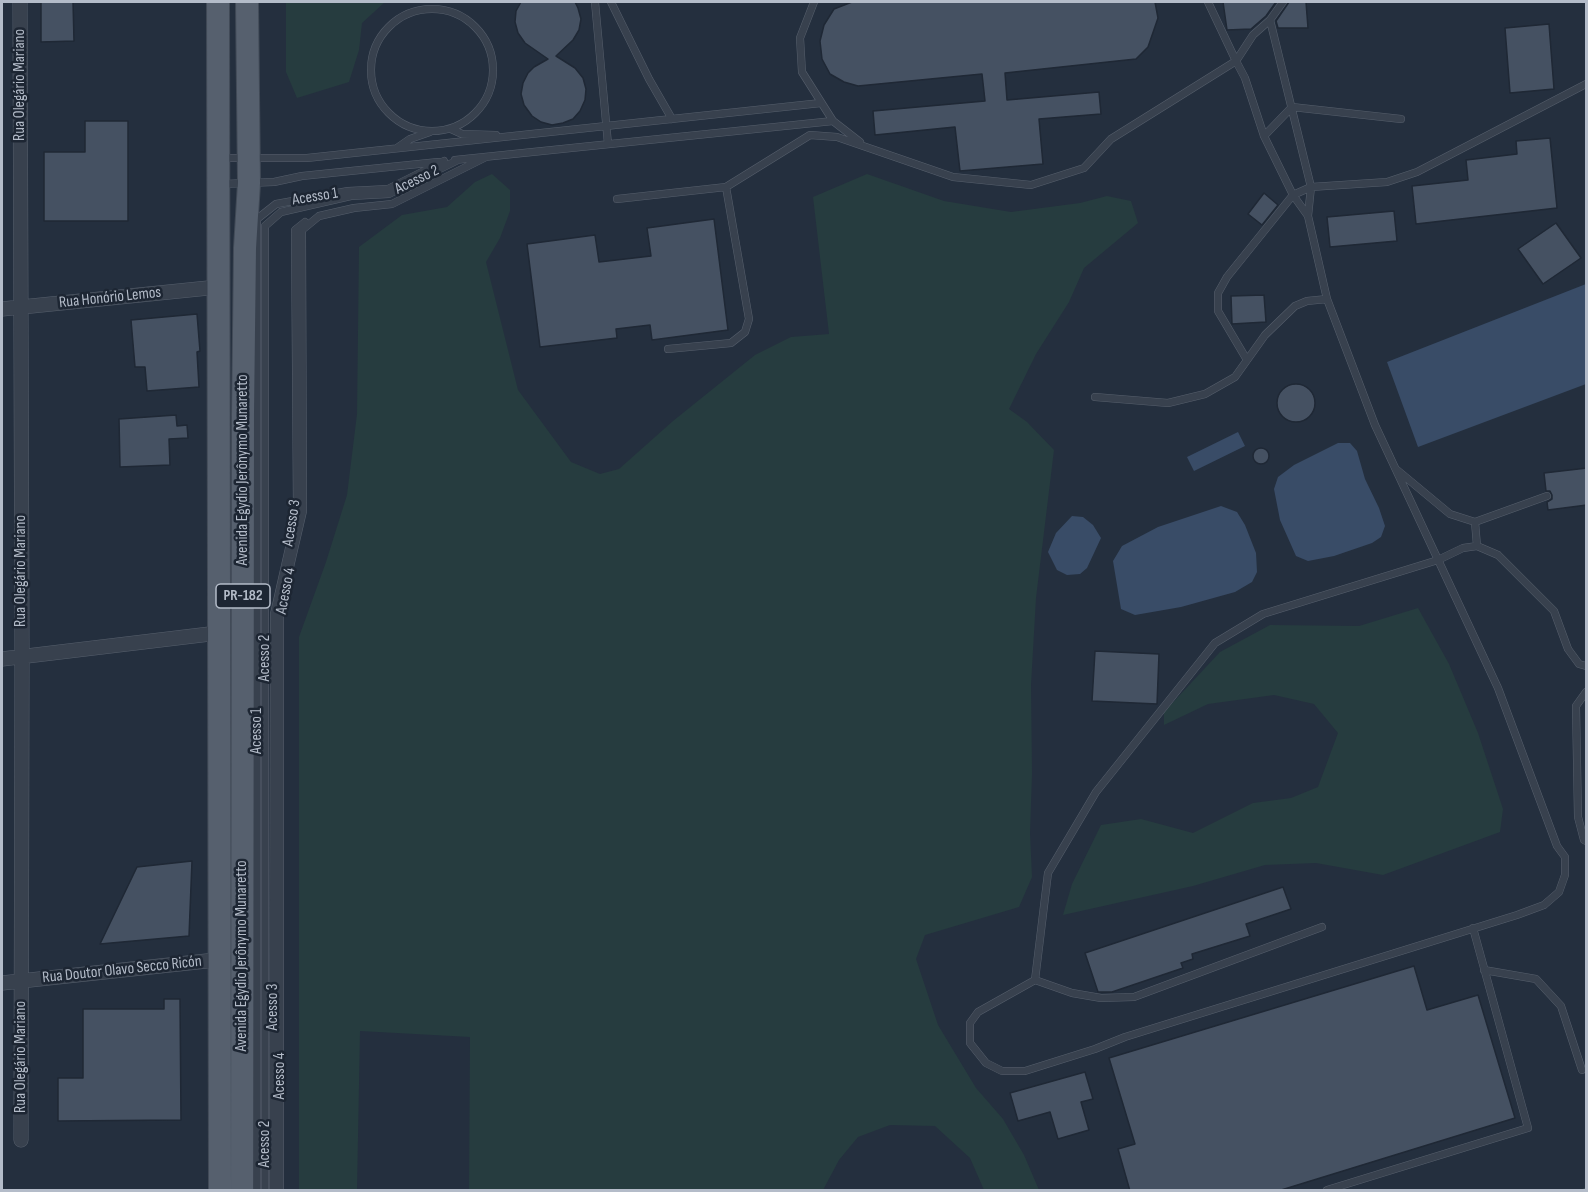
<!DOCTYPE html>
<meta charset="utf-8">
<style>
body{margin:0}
#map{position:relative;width:1588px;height:1192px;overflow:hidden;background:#242f3e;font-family:"Sofia Sans Condensed",sans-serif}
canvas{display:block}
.frame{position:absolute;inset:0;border:3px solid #b4bcc9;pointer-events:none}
</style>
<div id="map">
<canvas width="1588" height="1192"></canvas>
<div class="frame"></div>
</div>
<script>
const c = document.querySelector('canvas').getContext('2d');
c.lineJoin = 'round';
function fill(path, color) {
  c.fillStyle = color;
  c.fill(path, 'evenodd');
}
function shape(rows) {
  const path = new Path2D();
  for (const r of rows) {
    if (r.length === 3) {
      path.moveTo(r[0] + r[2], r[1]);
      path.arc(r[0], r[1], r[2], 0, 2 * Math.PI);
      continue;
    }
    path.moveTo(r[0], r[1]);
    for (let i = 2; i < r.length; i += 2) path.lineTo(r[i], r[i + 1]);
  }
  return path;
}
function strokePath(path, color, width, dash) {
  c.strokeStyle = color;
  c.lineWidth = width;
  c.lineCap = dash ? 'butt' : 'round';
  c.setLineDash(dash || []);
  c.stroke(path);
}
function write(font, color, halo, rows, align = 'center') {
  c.font = font + ' "Sofia Sans Condensed",sans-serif';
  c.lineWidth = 5;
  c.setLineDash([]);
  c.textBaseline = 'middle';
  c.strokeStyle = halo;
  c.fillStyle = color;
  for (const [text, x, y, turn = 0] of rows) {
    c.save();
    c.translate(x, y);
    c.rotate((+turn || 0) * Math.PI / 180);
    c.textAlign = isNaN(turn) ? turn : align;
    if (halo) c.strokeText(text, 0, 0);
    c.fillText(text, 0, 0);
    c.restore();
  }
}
fill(shape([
 [286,2,385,2,362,23,359,50,349,82,297,98,286,72],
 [492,174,510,190,510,211,500,238,486,262,518,390,571,462,600,474,619,469,673,421,755,355,791,337,829,334,813,197,867,174,944,201,1011,212,1080,203,1107,196,1131,201,1138,223,1084,268,1069,302,1036,354,1009,409,1027,422,1054,450,1036,598,1031,685,1032,773,1030,833,1032,877,1019,907,925,935,916,959,938,1025,976,1088,1003,1119,1024,1155,1039,1190,984,1190,970,1158,935,1126,890,1125,858,1137,839,1160,823,1190,469,1190,470,1037,360,1031,357,1190,299,1190,299,637,326,562,347,495,357,414,359,247,402,215,447,207,475,182],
 [1418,608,1449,664,1478,733,1503,809,1500,832,1383,875,1316,863,1265,865,1193,886,1063,915,1072,884,1101,825,1141,819,1193,833,1253,803,1291,798,1318,787,1338,733,1314,704,1274,695,1208,704,1164,725,1164,712,1220,652,1270,625,1359,626]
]), '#263c3f');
fill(shape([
 [1586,284,1586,384,1418,447,1387,362],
 [1238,432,1245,446,1194,471,1187,457],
 [1338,443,1350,443,1357,451,1365,479,1379,508,1385,526,1381,537,1372,543,1334,556,1308,561,1296,556,1280,520,1274,489,1278,477,1294,465],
 [1221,506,1237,512,1245,525,1256,553,1257,572,1252,582,1235,592,1181,607,1135,615,1121,609,1113,561,1122,546,1158,527],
 [1072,516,1083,517,1093,525,1101,538,1087,568,1080,574,1067,575,1057,570,1048,552,1056,533]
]), '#394c67');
const building = shape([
 [41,2,73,2,74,41,41,42,41,2],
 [521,2,575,2,578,8,581,19,579,30,573,40,556,56,575,68,583,78,586,89,585,100,580,111,573,119,563,123,552,125,541,122,532,116,524,105,521,94,523,83,528,73,534,67,548,59,525,43,518,33,515,22,516,11,521,2],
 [852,2,1155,2,1158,18,1148,47,1136,59,1005,73,1007,100,1099,92,1101,114,1039,119,1043,164,960,171,955,127,875,135,873,111,985,101,982,74,858,86,844,82,830,74,822,59,820,41,824,25,834,9,852,2],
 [1223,2,1276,2,1266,16,1251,29,1227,30,1223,2],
 [1289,2,1306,2,1308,28,1278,28,1276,21,1289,2],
 [1549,24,1554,89,1510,93,1505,28,1549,24],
 [85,121,128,121,128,221,44,221,44,152,85,152,85,121],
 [1550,138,1557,208,1416,224,1412,186,1468,180,1466,160,1517,154,1516,141,1550,138],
 [1264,193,1278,205,1262,225,1248,214,1264,193],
 [1394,211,1397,241,1330,247,1327,217,1394,211],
 [714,219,728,330,652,340,650,325,616,329,617,338,540,347,527,244,595,235,599,262,651,256,647,228,714,219],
 [1556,223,1581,258,1543,284,1518,249,1556,223],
 [1264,295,1266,322,1232,324,1231,296,1264,295],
 [197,314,200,351,197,352,199,387,147,391,145,367,135,367,131,320,197,314],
 [1296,403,19],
 [176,415,177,426,187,425,188,438,169,439,170,465,120,467,119,419,176,415],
 [1261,456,8],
 [1587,468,1587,505,1548,510,1547,502,1552,499,1552,495,1550,491,1546,491,1544,473,1587,468],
 [1095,651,1159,654,1157,704,1092,701,1095,651],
 [192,861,189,936,100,944,137,867,192,861],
 [1283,887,1291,909,1246,924,1250,936,1192,954,1193,959,1181,963,1183,968,1112,992,1098,992,1085,953,1283,887],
 [1414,966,1427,1010,1478,995,1515,1118,1278,1191,1130,1191,1118,1149,1135,1144,1109,1058,1414,966],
 [164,999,180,999,181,1120,58,1121,58,1078,83,1078,83,1009,164,1009,164,999],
 [1085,1072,1093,1099,1081,1102,1089,1130,1058,1139,1050,1112,1018,1121,1010,1093,1085,1072]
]);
fill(building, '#455162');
strokePath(building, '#1f2835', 1.5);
const service = shape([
 [595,2,608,144],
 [611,2,649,79,672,119],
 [814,2,800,38,802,72,833,121,860,142],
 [1283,2,1270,20,1311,187,1387,182,1417,172,1586,84],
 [432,70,61],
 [451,129,462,134,496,135],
 [1264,136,1292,107,1401,119],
 [397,148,410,139,430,132],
 [220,158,307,158,821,103],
 [455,160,833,121],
 [222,184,274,182,302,176,438,162],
 [617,199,726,187,810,135,837,137,953,177,1031,185,1084,168,1111,139,1236,61,1208,2],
 [1308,216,1293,195,1311,187,1308,216,1327,299],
 [668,349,731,343,745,332,749,319,726,187],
 [1247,360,1218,311,1218,293,1227,277,1293,195,1264,136,1245,78,1236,61,1253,35,1270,20],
 [1397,470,1450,514,1475,522,1547,496],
 [1475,522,1477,546],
 [1586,692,1576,706,1578,817,1584,840,1586,841],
 [1322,927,1134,997,1101,998,1072,993,1035,980,1048,873,1096,792,1215,643,1263,614,1438,560,1463,548,1477,546,1498,555,1554,611,1568,649,1579,664,1586,666],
 [1484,970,1536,979,1561,1006,1582,1070],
 [1035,980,978,1012,970,1023,970,1043,986,1063,1002,1071,1025,1071,1095,1049,1125,1037,1517,915,1544,905,1559,892,1565,875,1565,857,1557,846,1498,688,1375,425,1327,299,1307,301,1295,306,1265,335,1235,377,1205,394,1168,403,1095,397],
 [257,1190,257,219,276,204,348,191,388,189,444,161],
 [265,1190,265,226,281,212,351,196,389,194,458,160],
 [273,1190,274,614,297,513,295,230,305,222],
 [280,1190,280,610,303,511,302,230,319,216,354,208,392,204,486,157],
 [1327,1190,1528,1128,1473,928]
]);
const minor = shape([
 [20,2,22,657,21,1140],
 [2,309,218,287],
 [2,659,218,633],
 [2,983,225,959]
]);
const primary = shape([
 [218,2,220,1190],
 [242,1190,243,413,245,248,249,183,247,2]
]);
strokePath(service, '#565f6c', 8);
strokePath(minor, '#565f6c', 15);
strokePath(primary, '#414a57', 24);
strokePath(shape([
 [1583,1190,1586,1189]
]), '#44595c', 2, [4.5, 4.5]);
strokePath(service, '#38414e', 7);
strokePath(minor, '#38414e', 14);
strokePath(primary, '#56606e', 22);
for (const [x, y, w] of [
 [243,596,54]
]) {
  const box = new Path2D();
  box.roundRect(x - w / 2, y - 12, w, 24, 4.5);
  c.fillStyle = '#1d2633';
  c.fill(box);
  strokePath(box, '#b4bcc9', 1.5);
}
write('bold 15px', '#b4bcc9', null, [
 ["PR-182",243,596]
]);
write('16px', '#b4bcc9', '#1d2633', [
 ["Rua Olegário Mariano",20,85,-90],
 ["Acesso 2",417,180,-26],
 ["Acesso 1",315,197,-9],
 ["Rua Honório Lemos",110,298,-6],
 ["Avenida Egydio Jerônymo Munaretto",243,470,-90],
 ["Acesso 3",292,523,-81],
 ["Rua Olegário Mariano",21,571,-90],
 ["Acesso 4",286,591,-79],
 ["Acesso 2",265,658,-90],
 ["Acesso 1",257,731,-90],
 ["Avenida Egydio Jerônymo Munaretto",242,956,-90],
 ["Rua Doutor Olavo Secco Ricón",122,970,-6],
 ["Acesso 3",273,1007,-90],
 ["Rua Olegário Mariano",21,1057,-90],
 ["Acesso 4",280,1076,-90],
 ["Acesso 2",265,1144,-90]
]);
</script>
